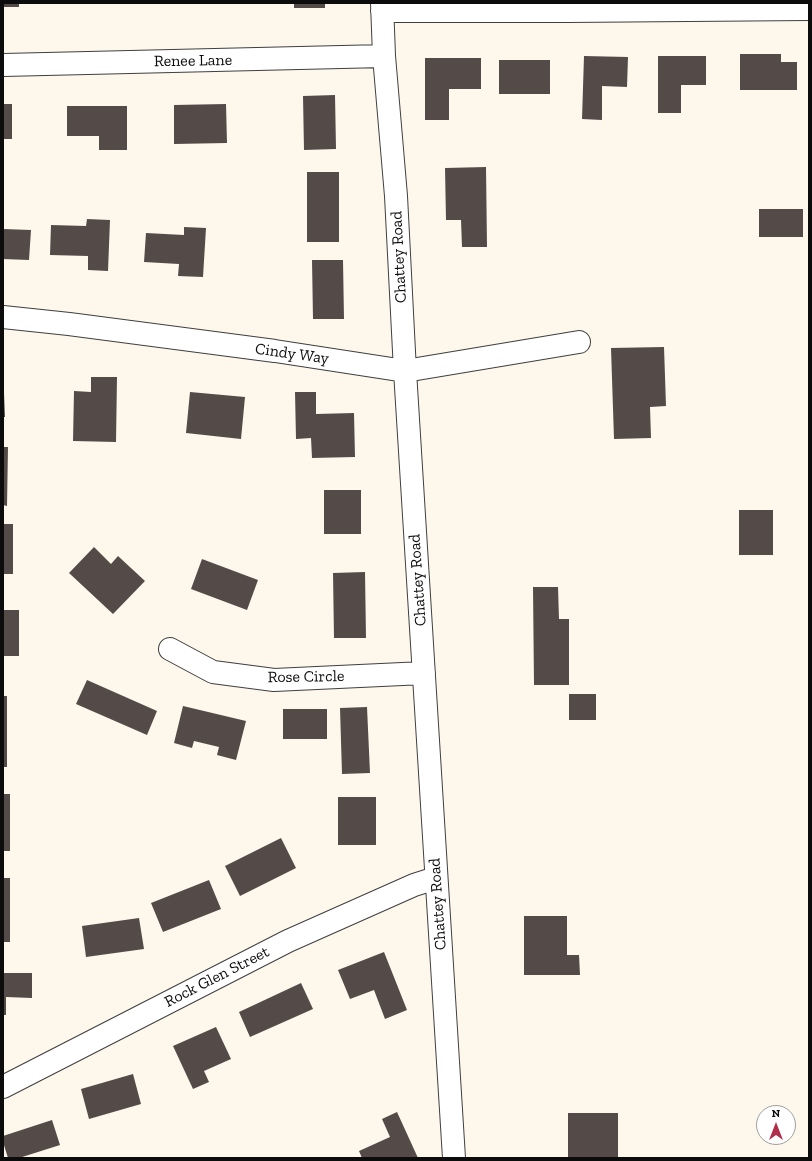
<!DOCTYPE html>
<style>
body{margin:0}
#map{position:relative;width:812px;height:1161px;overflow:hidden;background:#fef7ec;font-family:"Zilla Slab",serif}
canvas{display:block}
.frame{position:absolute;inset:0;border:4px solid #0c0c0c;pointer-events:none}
.north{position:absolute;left:756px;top:1105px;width:40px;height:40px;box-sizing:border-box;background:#fff;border:1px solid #9e9e9e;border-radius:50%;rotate:0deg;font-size:11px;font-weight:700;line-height:16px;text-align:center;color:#0c0c0c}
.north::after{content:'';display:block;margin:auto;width:14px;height:18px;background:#b22e4d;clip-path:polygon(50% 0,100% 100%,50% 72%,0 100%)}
</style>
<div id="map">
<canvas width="812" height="1161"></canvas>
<div class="frame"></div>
<div class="north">N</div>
</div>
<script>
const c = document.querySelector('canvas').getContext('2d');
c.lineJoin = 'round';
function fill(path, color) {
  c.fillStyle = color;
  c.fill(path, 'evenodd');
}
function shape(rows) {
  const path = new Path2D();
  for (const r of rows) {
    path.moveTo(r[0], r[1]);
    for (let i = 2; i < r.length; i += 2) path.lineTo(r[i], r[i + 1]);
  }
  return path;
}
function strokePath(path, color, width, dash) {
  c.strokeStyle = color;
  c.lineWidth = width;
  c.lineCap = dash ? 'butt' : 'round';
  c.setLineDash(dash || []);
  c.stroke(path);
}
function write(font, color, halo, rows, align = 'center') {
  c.font = font + ' "Zilla Slab",serif';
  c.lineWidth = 4;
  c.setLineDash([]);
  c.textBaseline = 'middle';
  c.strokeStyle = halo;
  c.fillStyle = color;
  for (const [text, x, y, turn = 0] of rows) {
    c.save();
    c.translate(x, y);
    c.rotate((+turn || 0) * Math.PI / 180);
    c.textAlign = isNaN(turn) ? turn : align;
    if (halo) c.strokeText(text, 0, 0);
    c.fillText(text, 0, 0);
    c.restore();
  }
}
fill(shape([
 [3,3,19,3,19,7,3,7],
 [294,3,325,3,325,8,294,8],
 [740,54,781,54,781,62,797,62,797,90,740,90],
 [584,56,628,57,627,87,602,86,602,120,582,119],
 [658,56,706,56,706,85,681,85,681,113,658,113],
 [425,58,481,58,481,89,449,89,449,120,425,120],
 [499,60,550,60,550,94,499,94],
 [335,95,336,149,304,150,303,96],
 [3,104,12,104,12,139,3,139],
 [226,104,227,143,174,144,174,105],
 [67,106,127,106,127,150,99,150,99,136,67,136],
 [486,167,487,247,462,247,461,220,446,220,445,168],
 [307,172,339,172,339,242,307,242],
 [759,209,803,209,803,237,759,237],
 [87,219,110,220,108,271,88,270,88,256,50,255,51,225,86,226],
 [184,227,206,228,203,277,178,276,179,264,144,262,146,233,184,235],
 [3,229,31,230,29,260,3,259],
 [312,260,343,260,344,319,313,319],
 [664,347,666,406,650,407,651,438,614,439,611,348],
 [91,377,117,377,116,442,73,441,74,391,91,392],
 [190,392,245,397,241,439,186,433],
 [295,392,316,392,316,414,354,413,355,457,312,458,311,438,296,439],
 [3,393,4,393,5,417,3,417],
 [3,447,8,447,7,506,3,505],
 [324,490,361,490,361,534,324,534],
 [739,510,773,510,773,555,739,555],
 [3,524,13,524,13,574,3,574],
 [94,547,111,564,118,556,145,581,113,614,69,573],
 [202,559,258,580,247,610,191,589],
 [365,572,366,638,334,638,333,573],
 [533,587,558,587,559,619,569,619,569,685,534,685],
 [3,610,19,610,19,656,3,656],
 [87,680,157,711,147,735,76,704],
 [569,694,596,694,596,720,569,720],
 [3,696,7,696,7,767,3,767],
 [183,706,246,721,236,760,217,755,219,747,194,741,192,748,174,743],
 [367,707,370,773,342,774,340,708],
 [283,709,327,709,327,739,283,739],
 [3,794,10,794,10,851,3,851],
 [338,797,376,797,376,845,338,845],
 [281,838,296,868,240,896,225,866],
 [3,878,10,878,10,942,3,942],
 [209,880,221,909,163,932,151,903],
 [524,916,567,916,567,955,579,955,580,975,524,975],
 [139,918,144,949,86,957,82,926],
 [384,952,407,1010,385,1019,374,990,350,999,338,970],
 [3,973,32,973,32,998,6,997,6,1015,3,1015],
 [301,983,313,1009,250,1037,239,1012],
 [216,1027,231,1059,204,1071,209,1082,193,1089,173,1046],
 [133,1074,141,1104,89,1119,81,1089],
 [397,1112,418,1158,362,1158,359,1151,390,1137,382,1119],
 [568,1113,618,1113,618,1158,568,1158],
 [52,1120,60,1145,19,1158,8,1158,3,1142,3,1136]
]), '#544b49');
const minor = shape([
 [382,3,384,56,396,196,405,371,454,1158],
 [382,11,567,11,809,9],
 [3,65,384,56],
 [3,317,69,324,275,351,405,371,579,342],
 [170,649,213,672,274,680,424,673],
 [3,1087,288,941,414,885,436,878]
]);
strokePath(minor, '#3f3f3f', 24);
strokePath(minor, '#fff', 22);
write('16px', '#0c0c0c', '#fff', [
 ["Renee Lane",193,61,-1],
 ["Chattey Road",399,257,-93],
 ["Cindy Way",292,354,8],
 ["Chattey Road",418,580,-94],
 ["Rose Circle",306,677,-1],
 ["Chattey Road",438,904,-94],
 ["Rock Glen Street",217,977,-27]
]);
</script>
